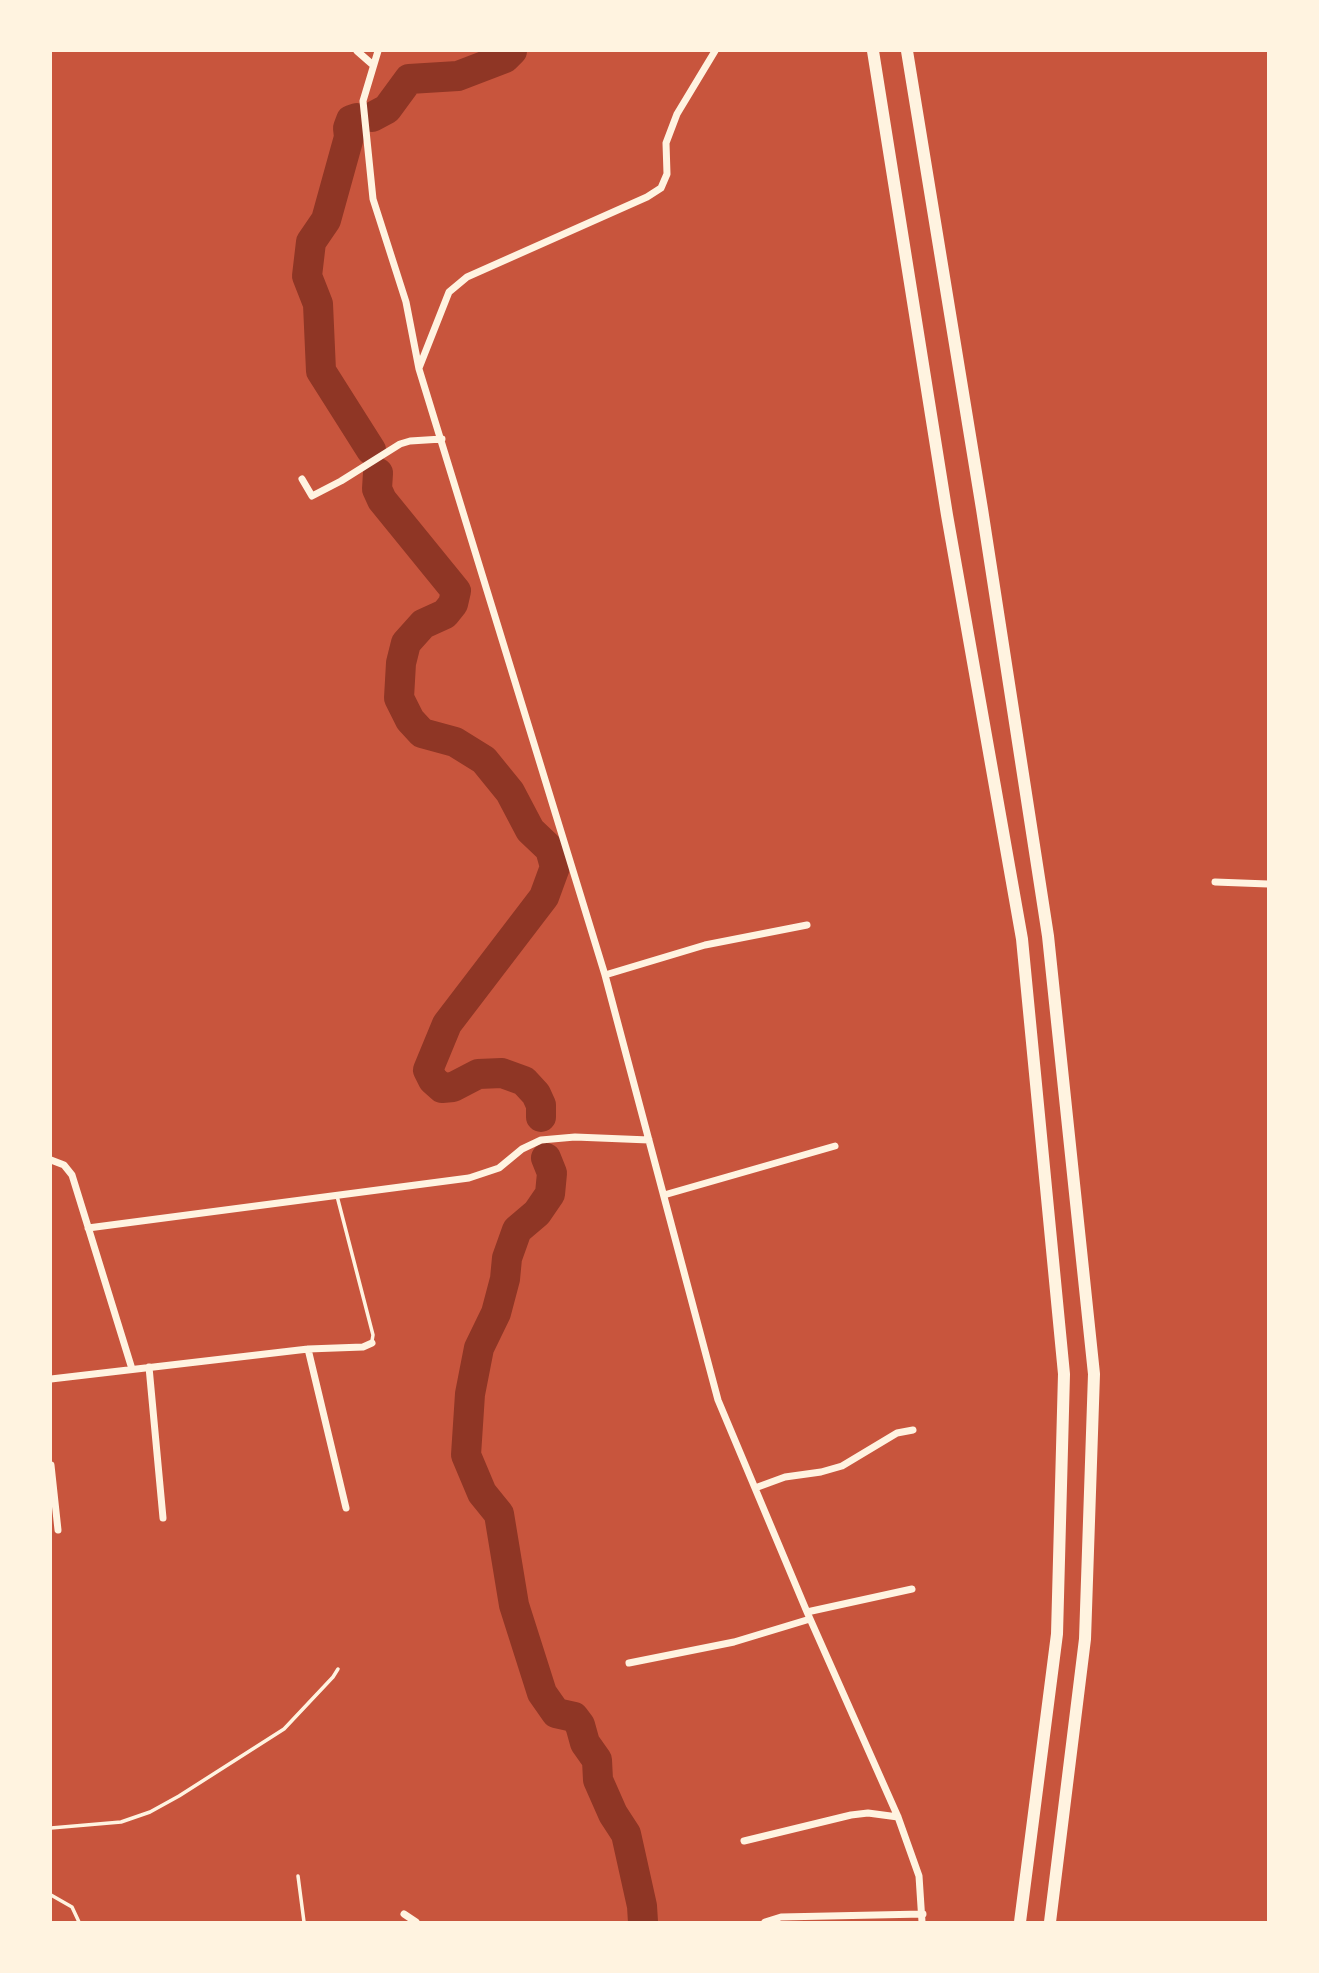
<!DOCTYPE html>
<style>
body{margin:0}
#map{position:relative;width:1319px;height:1973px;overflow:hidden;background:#c8553d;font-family:"Varela Round",sans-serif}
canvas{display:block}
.frame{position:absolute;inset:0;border:52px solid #fff3e0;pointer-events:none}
</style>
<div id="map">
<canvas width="1319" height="1973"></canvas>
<div class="frame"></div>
</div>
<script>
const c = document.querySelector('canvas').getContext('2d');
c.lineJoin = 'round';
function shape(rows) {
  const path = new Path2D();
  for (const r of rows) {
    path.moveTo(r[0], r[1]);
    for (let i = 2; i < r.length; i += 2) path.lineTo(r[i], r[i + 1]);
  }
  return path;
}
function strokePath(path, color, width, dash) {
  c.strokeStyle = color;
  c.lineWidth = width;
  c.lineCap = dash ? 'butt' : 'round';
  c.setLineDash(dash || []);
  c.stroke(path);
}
strokePath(shape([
 [372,117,387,109,409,79,458,76,505,58,512,51],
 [357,118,351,120,348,128,349,137,326,220,311,242,307,276,318,304,321,371,371,450],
 [378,473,377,489,382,500,456,591,453,604,445,614,423,624,406,643,401,663,399,698,410,720,422,733,455,742,484,760,510,792,530,830,550,849,555,867,544,897,447,1024,428,1070,433,1080,442,1088,453,1087,478,1074,502,1073,524,1081,536,1094,541,1105,541,1117],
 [546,1158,552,1173,550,1194,537,1213,517,1230,507,1258,505,1279,496,1313,479,1348,470,1394,466,1455,482,1493,499,1514,514,1605,542,1693,556,1713,574,1717,580,1725,585,1743,597,1760,598,1780,613,1814,626,1834,642,1906,643,1922]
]), '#8f3625', 30);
strokePath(shape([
 [337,1196,373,1335,372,1341],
 [51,1828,121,1822,150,1812,179,1796,284,1729,333,1677,338,1669],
 [298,1876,304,1922],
 [51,1895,72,1907,79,1922]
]), '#fff3e0', 3.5);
strokePath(shape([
 [357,51,373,65],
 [378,51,363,101,373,199,406,302,419,369,605,975,718,1400,807,1612,898,1817,919,1876,922,1922],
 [419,368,449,292,467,277,647,197,661,188,667,174,666,143,677,114,715,51],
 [302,479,312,496,341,481,400,444,410,441,442,439],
 [1215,882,1268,884],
 [605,975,705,945,807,925],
 [51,1160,64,1165,72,1175,132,1369],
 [664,1195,835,1146],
 [88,1228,469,1178,499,1168,522,1149,541,1140,575,1137,649,1140],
 [308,1349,346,1508],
 [149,1367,163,1518],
 [51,1379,308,1349,363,1347,372,1343],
 [51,1465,58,1530],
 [755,1488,785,1477,821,1472,842,1466,897,1433,913,1430],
 [807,1612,912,1589],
 [629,1663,734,1642,810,1619],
 [744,1841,851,1815,868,1813,898,1817],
 [404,1914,416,1922],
 [765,1922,781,1917,923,1914]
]), '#fff3e0', 7);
strokePath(shape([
 [873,51,947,515,1022,939,1064,1374,1057,1634,1020,1922],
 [907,51,982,509,1048,936,1094,1374,1085,1639,1050,1922]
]), '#fff3e0', 12);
</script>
